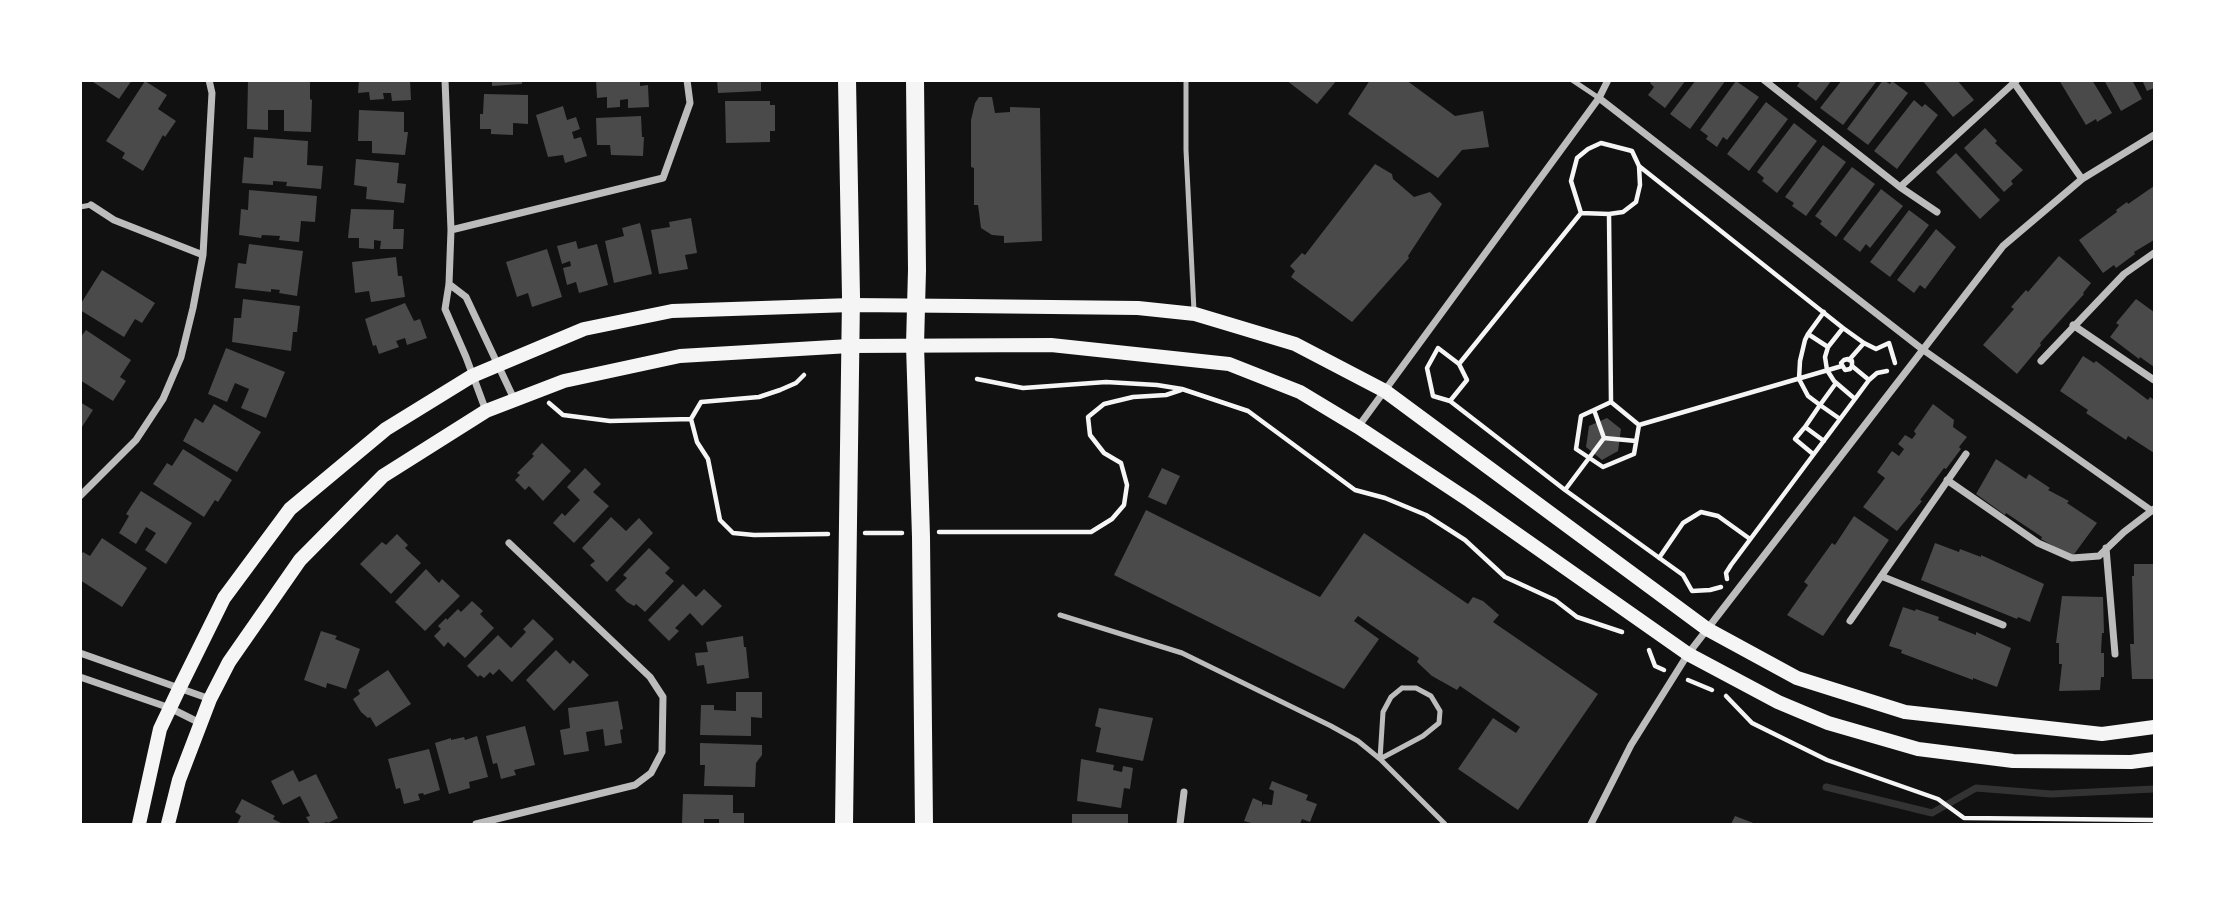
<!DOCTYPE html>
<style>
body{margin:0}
#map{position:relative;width:2235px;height:905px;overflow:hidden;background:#111;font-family:"Alegreya Sans",sans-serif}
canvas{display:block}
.frame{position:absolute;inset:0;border:82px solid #fff;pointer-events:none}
</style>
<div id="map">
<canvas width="2235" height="905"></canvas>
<div class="frame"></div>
</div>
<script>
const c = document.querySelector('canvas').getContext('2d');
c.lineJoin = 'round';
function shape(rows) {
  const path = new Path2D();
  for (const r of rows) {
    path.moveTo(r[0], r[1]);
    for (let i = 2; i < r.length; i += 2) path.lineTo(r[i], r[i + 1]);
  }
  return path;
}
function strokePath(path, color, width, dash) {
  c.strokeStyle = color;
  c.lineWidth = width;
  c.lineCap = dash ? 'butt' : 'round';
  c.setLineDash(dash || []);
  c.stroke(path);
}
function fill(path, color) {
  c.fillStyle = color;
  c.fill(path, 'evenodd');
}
strokePath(shape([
 [1826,787,1932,813,1976,788,2051,794,2154,789]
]), '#333', 7);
fill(shape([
 [90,80,132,80,119,99],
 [248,80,310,82,310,99,312,100,311,132,284,131,284,110,268,110,268,130,247,129],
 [359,80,410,80,411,100,392,101,391,93,383,93,384,99,370,100,369,92,358,93],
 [492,80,522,80,522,84,492,86],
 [596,80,640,80,640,86,648,85,649,107,628,108,628,99,620,100,620,107,607,108,607,97,597,98],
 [717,80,761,80,761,91,718,93],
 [1286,80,1337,80,1317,104],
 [1370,80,1406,80,1455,116,1483,111,1489,147,1462,150,1438,178,1348,114],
 [1652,80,1686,80,1665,108,1648,95,1654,87,1650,83],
 [1696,80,1726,80,1690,129,1670,114],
 [1801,80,1832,80,1816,101,1797,86],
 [1842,80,1876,82,1843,125,1820,108],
 [1883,80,1890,84,1892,81,1908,93,1868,145,1847,129],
 [1922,80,1957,80,1974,100,1953,117],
 [2059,80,2092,80,2112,113,2097,122,2096,119,2086,125],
 [2104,80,2132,80,2142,99,2121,111],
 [2142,80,2154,80,2154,88,2147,91],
 [145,81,167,95,158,109,176,121,165,137,163,135,143,171,122,158,125,153,106,141],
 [1736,81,1759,97,1727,140,1723,137,1717,147,1706,139,1708,136,1700,130],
 [484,94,528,95,528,124,513,123,513,135,491,134,491,129,480,129,480,114,483,114],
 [979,97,992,97,995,113,1010,112,1010,107,1040,108,1042,241,1004,243,1004,236,992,235,981,228,978,205,974,205,974,168,971,167,971,120,975,103],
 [1914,100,1922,107,1925,104,1938,115,1897,169,1874,151],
 [725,101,770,101,770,105,775,105,775,131,770,131,770,142,726,143],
 [1766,102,1788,119,1749,171,1727,154],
 [563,106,567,120,576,117,580,129,572,132,574,139,581,137,587,156,565,163,563,155,548,157,536,115],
 [359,110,404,112,404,132,408,132,405,155,372,153,372,141,358,141],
 [641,116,642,137,644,137,643,156,611,155,610,145,597,145,596,118],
 [1794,123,1817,141,1777,193,1762,181,1764,178,1757,172],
 [1985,128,1997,141,1995,143,2023,170,2011,181,2013,184,2004,192,1964,148],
 [254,137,308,141,307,165,323,166,321,189,286,186,287,182,273,181,273,185,242,183,244,157,253,158],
 [1823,145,1846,162,1806,216,1792,206,1794,203,1785,197],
 [1956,153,2000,200,1980,219,1936,172],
 [356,159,399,163,397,183,406,184,404,203,366,199,367,187,354,185],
 [1375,164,1392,174,1393,179,1414,197,1430,192,1442,204,1408,256,1409,258,1352,322,1291,277,1295,271,1290,266,1302,253,1305,255],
 [1852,167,1875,184,1836,237,1820,224,1822,221,1815,216],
 [2154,186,2154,240,2134,252,2135,254,2116,268,2114,265,2103,273,2079,240,2117,212,2116,210,2127,202,2128,204],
 [1881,189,1903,206,1870,248,1866,244,1860,252,1843,239],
 [249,190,317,196,315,222,301,221,299,242,279,240,280,236,262,235,261,238,239,235,241,209,248,210],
 [351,209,394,210,393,229,404,229,403,249,380,249,381,241,374,240,374,249,359,248,359,238,348,238],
 [1909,210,1929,225,1890,277,1870,262],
 [691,218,697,253,685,255,688,269,659,274,651,230,670,227,669,222],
 [640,223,652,274,614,283,605,241,624,236,622,228],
 [1936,229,1956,247,1925,289,1920,285,1914,293,1897,280],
 [576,241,578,249,597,244,608,285,579,293,576,282,567,285,563,268,571,266,570,261,562,264,557,246],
 [249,244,303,251,297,296,279,293,280,290,271,289,271,292,235,288,238,263,246,264],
 [547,249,562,297,532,307,528,293,517,297,506,262],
 [2059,256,2091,283,2083,293,2084,294,2040,343,2041,345,2017,374,1983,345,2014,309,2011,307,2026,290,2028,292],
 [396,257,398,276,402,276,405,297,371,302,369,291,355,293,352,262],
 [102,270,155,303,142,323,135,319,124,337,80,310,80,305],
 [243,299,300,306,297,332,293,332,291,351,232,342,234,318,241,318],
 [2136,299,2154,312,2154,367,2140,357,2139,359,2110,337,2119,325,2116,323],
 [405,303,414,321,420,319,427,338,407,345,405,338,396,341,399,347,379,354,376,345,373,346,365,319],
 [86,330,131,360,120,377,126,381,113,401,80,380,80,338],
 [226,348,285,372,266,418,241,408,249,389,235,383,227,402,208,394],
 [2083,356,2094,363,2096,361,2148,400,2150,397,2154,400,2154,453,2128,436,2126,440,2086,413,2088,410,2060,391],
 [80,402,93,410,80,430],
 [214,404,261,432,237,472,183,441,195,418,203,423],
 [1933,404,1954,420,1953,427,1967,437,1959,447,1961,449,1946,469,1944,468,1920,500,1922,501,1897,531,1863,507,1885,478,1877,472,1892,451,1899,456,1904,449,1898,444,1905,435,1912,439,1916,434,1914,431],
 [1607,418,1621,429,1618,451,1602,460,1586,447,1589,426],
 [542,443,571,471,543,501,529,486,525,490,515,480,520,475,517,473,534,456,532,454],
 [183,449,232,480,218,502,215,500,204,517,153,484,167,463,172,466],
 [1996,459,2026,479,2029,474,2050,488,2048,490,2069,501,2067,503,2097,523,2072,557,2041,539,2042,537,2006,513,2005,515,1976,494],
 [585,468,601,484,593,492,609,506,574,543,553,523,562,513,565,516,580,500,567,487],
 [1162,468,1180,476,1166,505,1148,497],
 [141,491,192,523,166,564,145,550,156,533,146,527,136,544,119,533,129,516,126,514],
 [1146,510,1320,597,1364,533,1468,604,1473,597,1483,601,1499,615,1493,622,1598,694,1518,810,1458,769,1493,718,1516,733,1520,727,1460,686,1457,690,1432,676,1417,662,1419,658,1358,616,1354,621,1379,639,1344,689,1114,575],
 [1854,516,1889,540,1823,636,1787,615,1808,585,1804,582,1832,543,1835,545],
 [611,517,626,531,639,518,653,533,607,582,590,565,595,561,582,548],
 [397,534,408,545,405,548,421,563,391,594,360,564,382,542,386,545],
 [102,538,147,568,122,607,80,580,80,556,83,552,90,556],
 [1935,543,1959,552,1960,549,1981,557,1981,555,2044,584,2030,622,2018,617,2017,619,1921,580],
 [649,548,670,568,665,573,674,581,645,612,636,604,634,606,627,602,615,590,627,578,623,575],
 [2134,564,2154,564,2154,679,2132,679,2130,644,2134,644,2132,576,2134,576],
 [426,569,439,583,442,579,460,596,425,631,395,602],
 [683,584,696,597,704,589,722,606,702,626,690,613,675,628,679,631,669,641,648,620],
 [2062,596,2103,597,2104,633,2102,633,2101,653,2104,653,2104,677,2101,677,2100,690,2059,691,2062,664,2059,664,2059,643,2056,643],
 [472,601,483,611,480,614,494,628,465,658,448,642,444,647,434,636,441,629,438,626,446,618,447,620,458,609,461,612],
 [1903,607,1915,611,1916,609,1939,617,1938,620,1976,635,1976,632,2011,648,1997,687,1973,678,1973,680,1901,653,1902,650,1889,646],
 [533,619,554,639,512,682,499,669,493,675,490,672,484,678,480,675,478,677,467,666,498,635,511,648,526,632,523,629],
 [321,631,337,636,335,639,360,649,346,689,327,683,326,688,304,680],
 [743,636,744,647,746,647,749,678,707,684,704,665,697,666,695,653,708,652,706,642],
 [556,650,570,664,573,660,589,675,554,711,526,680],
 [388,670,411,704,376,727,370,717,368,718,361,712,353,699,360,694,358,690],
 [736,692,762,692,762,718,751,717,751,736,700,735,701,705,714,705,714,710,736,711],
 [618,701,623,729,620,730,622,743,605,746,603,729,586,732,589,751,564,755,560,730,570,728,568,708],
 [1099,708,1153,718,1143,761,1096,752,1101,728,1095,726],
 [525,726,535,765,514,770,516,775,501,779,497,763,493,764,486,736],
 [477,736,488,777,469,782,470,788,449,794,435,743,451,738,451,740,464,737,465,740],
 [700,743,762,745,762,755,756,763,755,787,704,786,705,765,700,765],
 [429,749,440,790,424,795,423,793,418,794,420,800,404,804,400,788,396,789,388,759],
 [1081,759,1114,765,1113,770,1122,772,1123,766,1133,768,1130,789,1124,788,1121,808,1077,801],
 [293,770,299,782,316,774,338,818,328,823,327,822,321,824,310,824,306,817,310,816,300,796,283,805,271,781],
 [1272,781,1308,795,1306,800,1317,804,1310,822,1302,819,1300,824,1255,824,1244,821,1253,798,1262,802,1262,807,1263,804,1272,805,1274,791,1269,789],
 [683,794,733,795,733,813,744,813,744,824,719,824,719,819,704,819,704,824,682,823],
 [242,799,275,816,273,819,283,824,237,824,241,816,235,812],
 [1072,814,1128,814,1128,824,1072,824],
 [1735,816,1756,824,1731,824]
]), '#4a4a4a');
strokePath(shape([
 [1581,213,1609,214],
 [1824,312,1808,334,1828,347],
 [1808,334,1805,340,1800,361,1799,379,1808,396,1820,405,1805,427,1824,441],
 [1864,343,1876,349,1889,343,1895,363],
 [1849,360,1864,343,1843,328,1828,347,1825,357,1827,370,1834,381,1855,399,1869,380,1852,366,1852,361,1849,360,1848,359,1844,360,1841,363,1845,370,1850,369,1852,366],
 [1459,364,1467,380,1450,401,1565,490],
 [977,379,1023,388,1106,382,1157,385,1182,389,1248,411,1355,490,1385,498,1426,515,1465,540,1505,577,1555,600,1577,617,1622,632],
 [1869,380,1877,373,1887,371],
 [1836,383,1820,405,1840,419],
 [1450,401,1433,396,1427,368,1438,348,1459,364,1581,213,1571,181,1577,158,1588,149,1601,143,1632,151,1639,166],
 [1611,402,1594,410,1604,438,1565,490,1683,575,1692,591,1710,590,1721,587],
 [549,403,563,415,610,421,691,419,701,402,759,397,780,390,796,383,804,375],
 [1594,410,1581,416,1576,449,1603,467,1634,454,1639,425,1611,402,1609,214,1623,212,1636,202,1640,185,1639,166,1843,328],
 [691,419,697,442,708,459,720,520,733,533,754,535,828,534],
 [1639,425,1842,366],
 [1805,427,1795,439,1813,454],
 [1604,438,1636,441],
 [939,532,1091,532,1112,519,1124,505,1127,485,1121,463,1104,453,1090,435,1088,417,1104,404,1133,397,1166,395,1181,390],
 [865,533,902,533],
 [1659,558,1683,523,1701,512,1718,516,1750,539],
 [1727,579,1726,573,1731,565,1855,399],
 [1649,650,1655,666,1664,670],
 [1688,680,1712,690],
 [1726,696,1752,723,1827,760,1938,799,1964,818,2154,820]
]), '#f5f5f5', 4.5);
strokePath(shape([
 [1186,80,1186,150,1194,311],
 [1572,80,1599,98],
 [80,207,91,205],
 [1060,615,1182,653,1331,726,1358,741,1380,759,1445,824],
 [1402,688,1416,688,1431,696,1440,711,1439,723,1423,736,1380,759,1383,712,1391,697,1402,688]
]), '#bcbcbc', 5);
strokePath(shape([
 [445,80,451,230,449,284,445,309,466,357,486,411],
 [1764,80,1900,187,1937,212],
 [2012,80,2082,179],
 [1599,98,1922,349,2152,511],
 [1900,187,2017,80],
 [91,205,114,220,203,255],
 [451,230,663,178,690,103,687,80],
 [449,284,466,297,514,399],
 [2073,325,2154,380],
 [2041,361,2124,274,2154,253],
 [1358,427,1599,98,1608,80],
 [1947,480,2038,543,2072,558,2099,556,2124,532,2154,509],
 [80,496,136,440,163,399,181,357,193,308,203,255,212,93,209,80],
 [2106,548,2115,654],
 [1881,576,2003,625],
 [1850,621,1966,454],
 [80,653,210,699],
 [80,677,170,708,200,723],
 [476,824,635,785,651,773,662,752,663,697,650,677,509,543],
 [1180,824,1184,792],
 [1591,824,1631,745,1688,654,2003,246,2082,179,2154,135]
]), '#bcbcbc', 7);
strokePath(shape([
 [139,824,160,729,179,689,224,598,290,509,386,429,472,376,584,329,672,311,851,305,965,306,1138,308,1195,314,1295,344,1385,391,1707,629,1797,678,1905,712,2102,734,2154,727],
 [168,824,179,780,210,699,229,662,300,560,383,476,486,411,564,381,680,356,850,346,1051,345,1229,364,1300,392,1358,427,1470,501,1688,654,1778,702,1828,723,1918,749,2013,761,2131,762,2154,759]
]), '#f5f5f5', 14);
strokePath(shape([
 [915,80,917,270,915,345,921,537,924,824],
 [844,824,851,297,847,80]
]), '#f5f5f5', 18);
</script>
